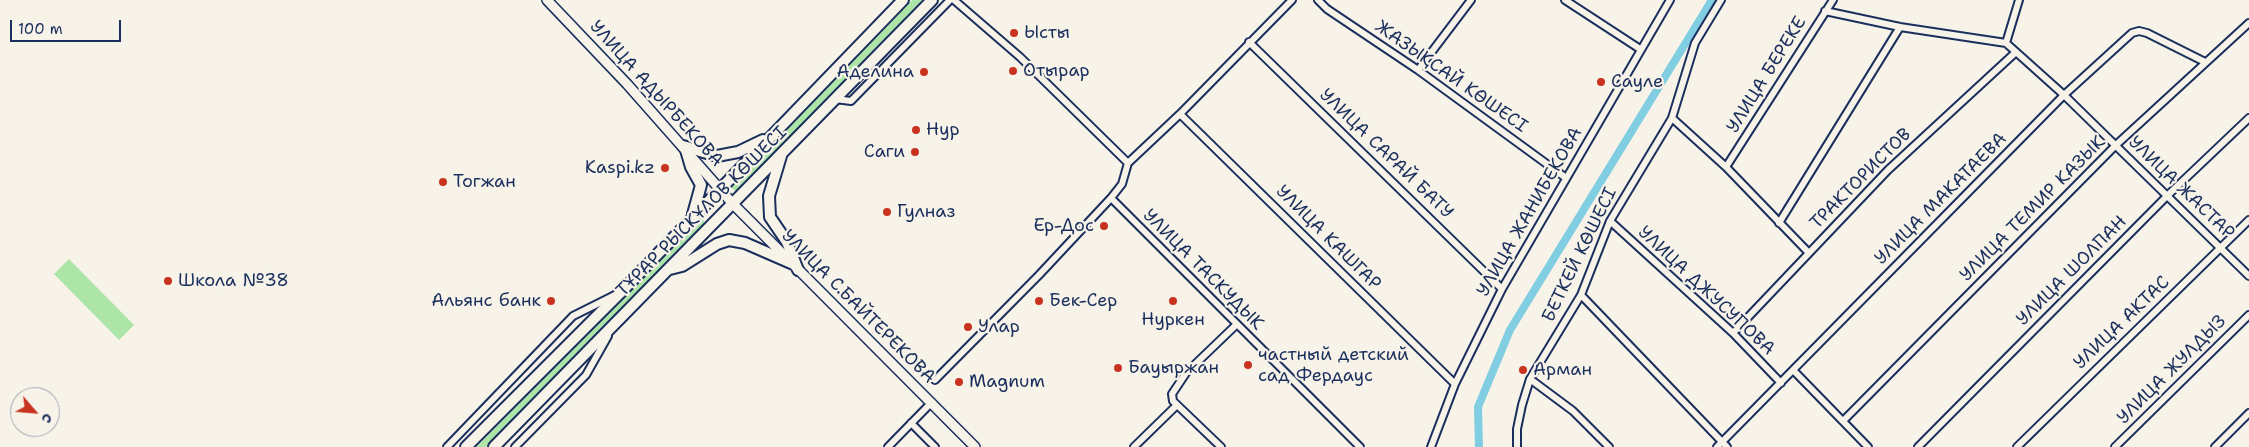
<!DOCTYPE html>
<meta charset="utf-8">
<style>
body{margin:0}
#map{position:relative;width:2249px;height:447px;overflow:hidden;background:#f7f3e8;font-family:"Shantell Sans",sans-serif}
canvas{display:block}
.north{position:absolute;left:10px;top:387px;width:50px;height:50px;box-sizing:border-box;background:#f7f3e8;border:1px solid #9fa5b1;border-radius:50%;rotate:117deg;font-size:14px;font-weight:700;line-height:20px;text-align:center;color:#1b2f5e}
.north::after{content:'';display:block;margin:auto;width:18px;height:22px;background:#c8321e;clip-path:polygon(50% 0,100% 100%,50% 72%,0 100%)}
.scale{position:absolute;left:10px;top:20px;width:111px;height:22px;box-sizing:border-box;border:2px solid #1b2f5e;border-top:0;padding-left:6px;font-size:15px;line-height:18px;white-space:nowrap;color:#1b2f5e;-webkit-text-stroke:4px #f7f3e8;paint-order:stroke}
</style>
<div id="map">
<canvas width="2249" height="447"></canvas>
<div class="north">С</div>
<div class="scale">100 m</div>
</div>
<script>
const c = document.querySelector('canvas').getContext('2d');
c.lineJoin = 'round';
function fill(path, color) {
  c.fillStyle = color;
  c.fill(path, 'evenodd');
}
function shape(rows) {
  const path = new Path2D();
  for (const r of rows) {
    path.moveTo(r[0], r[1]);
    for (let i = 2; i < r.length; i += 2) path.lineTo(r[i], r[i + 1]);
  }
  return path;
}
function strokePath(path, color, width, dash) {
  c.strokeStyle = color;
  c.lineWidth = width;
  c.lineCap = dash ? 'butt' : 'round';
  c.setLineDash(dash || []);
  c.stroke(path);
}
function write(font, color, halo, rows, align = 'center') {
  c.font = font + ' "Shantell Sans",sans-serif';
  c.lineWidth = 4.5;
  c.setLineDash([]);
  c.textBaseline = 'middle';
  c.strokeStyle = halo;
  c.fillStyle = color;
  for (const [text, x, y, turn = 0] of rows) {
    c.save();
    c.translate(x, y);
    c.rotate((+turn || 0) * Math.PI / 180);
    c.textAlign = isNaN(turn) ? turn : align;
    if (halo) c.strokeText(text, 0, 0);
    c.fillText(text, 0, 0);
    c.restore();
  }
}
fill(shape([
 [912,0,924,0,736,192,730,186],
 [701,218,706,223,486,447,476,447],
 [69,259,134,325,119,340,54,274]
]), '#ade5a9');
strokePath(shape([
 [1479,447,1478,407,1510,330,1712,0]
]), '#81cde1', 8);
const minor = shape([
 [954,0,1020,57,1128,163],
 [1318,0,1327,9,1418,70,1566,178],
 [1565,0,1640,49],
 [1825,11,1900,27,2006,43,2064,95,2249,276],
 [1249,42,1502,289],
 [2006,43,2019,0],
 [1418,70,1471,0],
 [835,99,851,101,950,0],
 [1180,114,1455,384],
 [1672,118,1726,167,1808,252],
 [1726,167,1833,0],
 [1111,198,1360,447],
 [1610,221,1733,333,1781,383],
 [1779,223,1900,27],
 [1581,295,1727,447],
 [1733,333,1888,170,2016,52],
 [1793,370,1868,447],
 [1530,379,1573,411,1609,447],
 [935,380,1039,275,1111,198,1122,184,1128,163,1180,114,1292,0],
 [1843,421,2116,145,2249,23],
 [911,423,935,447],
 [447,447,573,316,615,295],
 [515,447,586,375,608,336],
 [888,447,931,403],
 [1134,447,1177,405],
 [1221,447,1173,401,1172,394,1186,373,1236,325],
 [1431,447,1455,384,1502,289,1670,0],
 [1517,447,1517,429,1522,405,1530,379,1581,295,1610,221,1672,118,1695,43,1721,0],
 [1717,447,2064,95,2132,33,2139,31,2147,33,2205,62],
 [1918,447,2168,195,2249,118],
 [2017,447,2249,220],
 [2115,447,2249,315],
 [2215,447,2249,413]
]);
const secondary = shape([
 [547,0,627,84,733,204,975,447]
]);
const primary = shape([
 [683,146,717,156,738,152,763,140],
 [686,150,691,167,701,185,693,214],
 [781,156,769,196,770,217,787,242,798,270],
 [670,269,682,266,717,244,729,240,745,243,791,263],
 [466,447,622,291,903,0],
 [494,447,932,0]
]);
strokePath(minor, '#1b2f5e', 10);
strokePath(secondary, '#1b2f5e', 12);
strokePath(primary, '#1b2f5e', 14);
strokePath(minor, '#f7f3e8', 6);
strokePath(secondary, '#f7f3e8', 9);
strokePath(primary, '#f7f3e8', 10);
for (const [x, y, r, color] of [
 [1014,33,5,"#c8321e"],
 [1013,71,5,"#c8321e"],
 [924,72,5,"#c8321e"],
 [1601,82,5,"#c8321e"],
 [916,130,5,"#c8321e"],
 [915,152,5,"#c8321e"],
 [665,168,5,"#c8321e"],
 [443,182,5,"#c8321e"],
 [887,212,5,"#c8321e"],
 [1104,226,5,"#c8321e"],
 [168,281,5,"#c8321e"],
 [551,301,5,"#c8321e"],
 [1039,301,5,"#c8321e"],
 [1173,301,5,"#c8321e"],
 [968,327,5,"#c8321e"],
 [1248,365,5,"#c8321e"],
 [1118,368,5,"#c8321e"],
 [1523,370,5,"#c8321e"],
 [959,382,5,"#c8321e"]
]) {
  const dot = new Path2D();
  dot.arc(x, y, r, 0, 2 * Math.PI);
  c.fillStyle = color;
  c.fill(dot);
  strokePath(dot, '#f7f3e8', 2);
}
write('18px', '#1b2f5e', '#f7f3e8', [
 ["Ысты",1024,33],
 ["Отырар",1023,71],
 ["Аделина",914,72,"right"],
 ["Сауле",1611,82],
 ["Нур",926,130],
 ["Саги",905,152,"right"],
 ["Kaspi.kz",655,168,"right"],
 ["Тогжан",453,182],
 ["Гулназ",897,212],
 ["Ер-Дос",1094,226,"right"],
 ["Школа №38",178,281],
 ["Альянс банк",541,301,"right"],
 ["Бек-Сер",1049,301],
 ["Нуркен",1173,320,"center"],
 ["Улар",978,327],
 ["частный детский",1258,355],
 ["сад Фердаус",1258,376],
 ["Бауыржан",1128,368],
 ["Арман",1533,370],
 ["Magnum",969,382]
], 'left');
write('18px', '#1b2f5e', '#f7f3e8', [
 ["УЛИЦА БЕРЕКЕ",1767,75,-58],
 ["ЖАЗЫҚСАЙ КӨШЕСІ",1451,77,35],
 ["УЛИЦА АДЫРБЕКОВА",656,94,48],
 ["УЛИЦА САРАЙ БАТУ",1386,154,44],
 ["ТРАКТОРИСТОВ",1861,179,-45],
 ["УЛИЦА ЖАСТАР",2181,188,44],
 ["УЛИЦА МАКАТАЕВА",1941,199,-45],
 ["УЛИЦА ТЕМИР КАЗЫК",2033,209,-45],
 ["ТҰРАР РЫСКҰЛОВ КӨШЕСІ",702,212,-45],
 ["УЛИЦА ЖАНИБЕКОВА",1530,212,-60],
 ["УЛИЦА КАШГАР",1328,238,45],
 ["БЕТКЕЙ КӨШЕСІ",1580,255,-64],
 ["УЛИЦА ТАСКУДЫК",1203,270,45],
 ["УЛИЦА ШОЛПАН",2072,271,-45],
 ["УЛИЦА ДЖУСУПОВА",1706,291,43],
 ["УЛИЦА С.БАЙТЕРЕКОВА",858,307,45],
 ["УЛИЦА АКТАС",2122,323,-44],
 ["УЛИЦА ЖУЛДЫЗ",2172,370,-45]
]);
</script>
